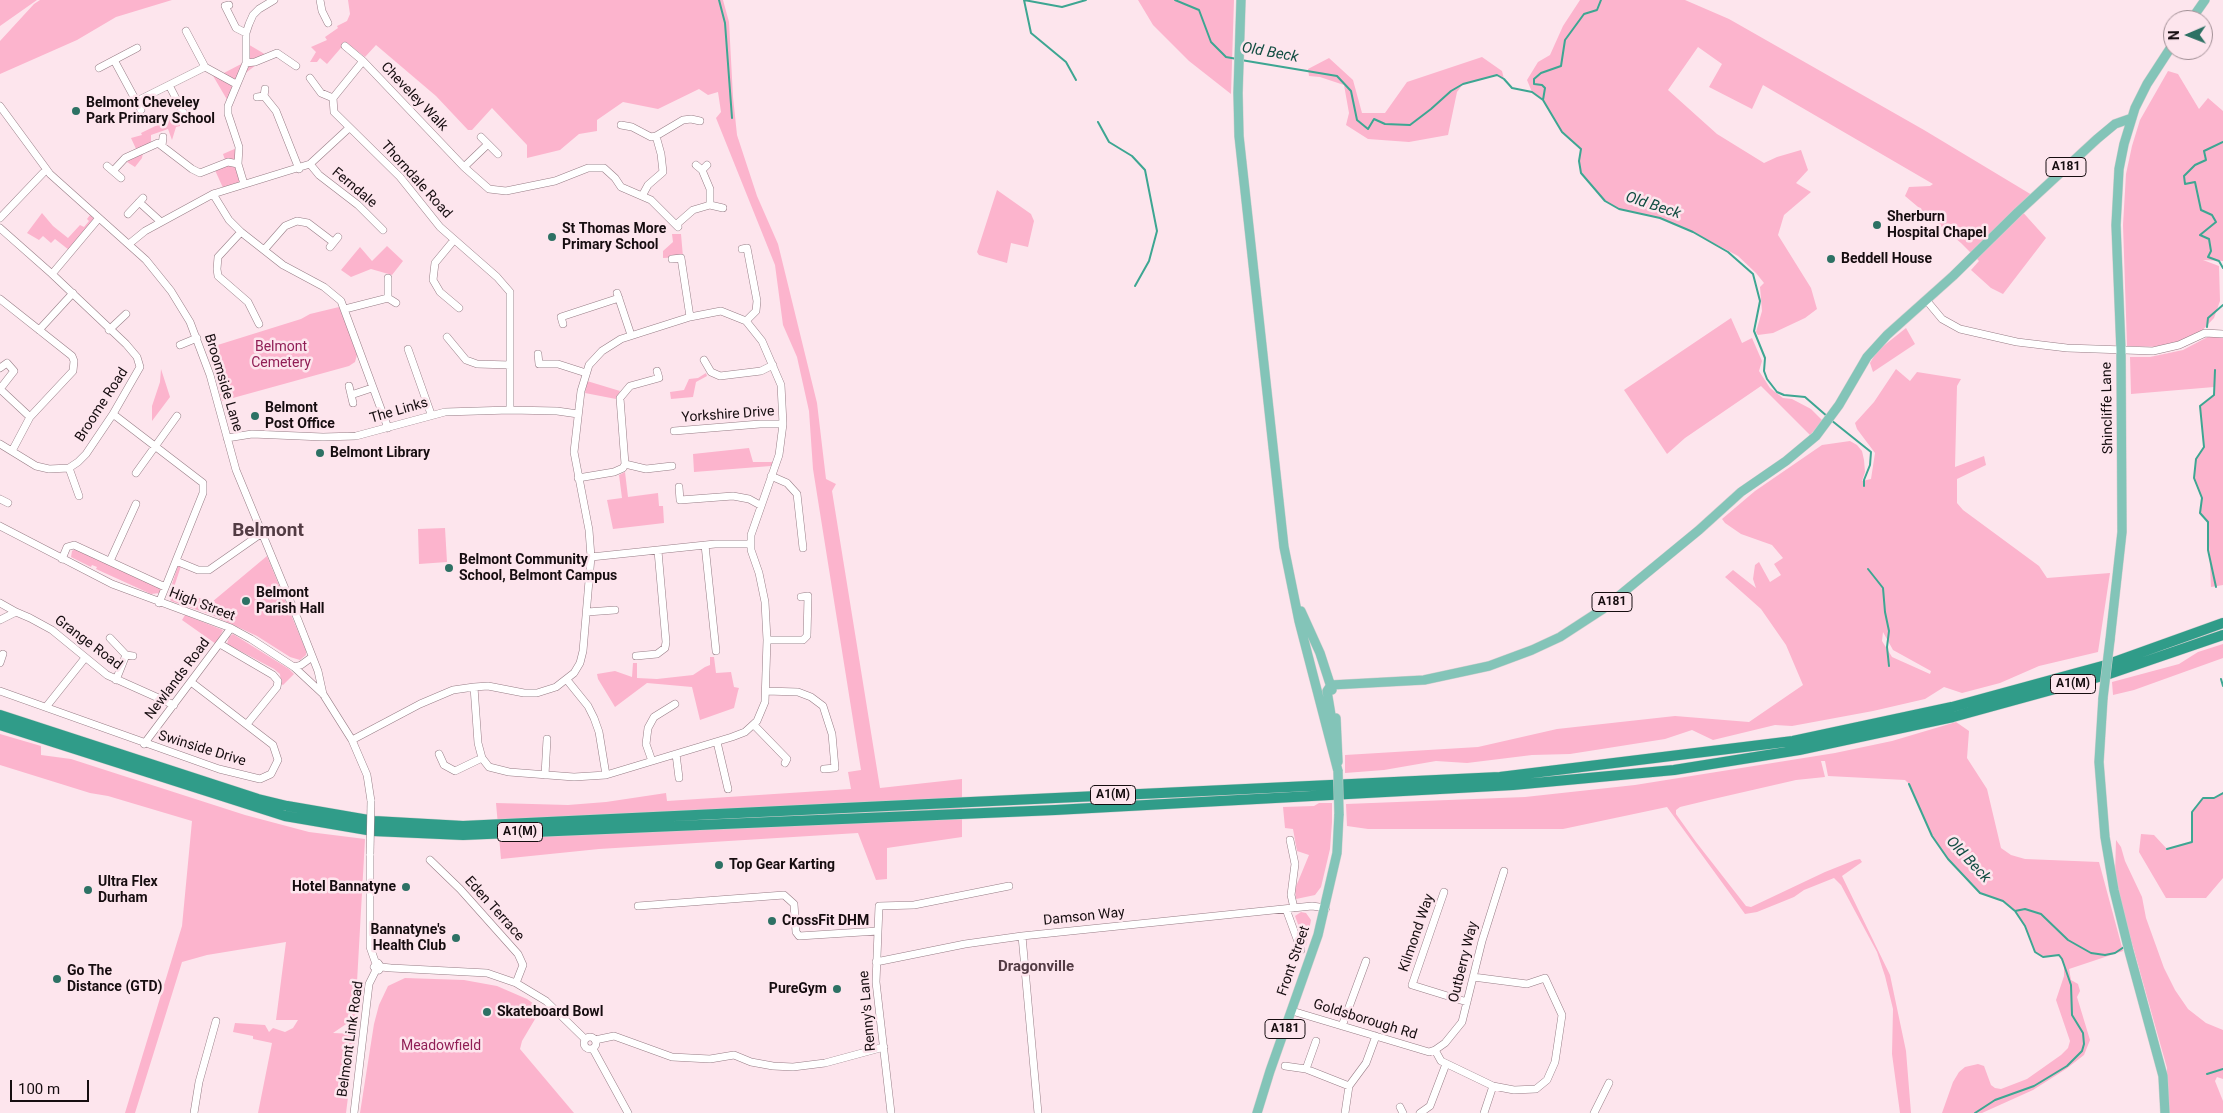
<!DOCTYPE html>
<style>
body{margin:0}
#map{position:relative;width:2223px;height:1113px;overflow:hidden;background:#fde5ed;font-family:Roboto,sans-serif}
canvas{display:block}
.north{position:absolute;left:2163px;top:10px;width:50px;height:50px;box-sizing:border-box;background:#fde5ed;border:1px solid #a18f95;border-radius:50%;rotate:269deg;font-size:14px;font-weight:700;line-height:20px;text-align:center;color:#160d10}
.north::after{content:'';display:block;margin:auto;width:18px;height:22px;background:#2d7164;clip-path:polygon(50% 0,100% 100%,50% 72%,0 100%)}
.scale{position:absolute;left:10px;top:1080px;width:79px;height:22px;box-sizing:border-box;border:2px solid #160d10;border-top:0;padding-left:6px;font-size:15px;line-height:18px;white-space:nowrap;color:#160d10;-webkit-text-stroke:4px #fde5ed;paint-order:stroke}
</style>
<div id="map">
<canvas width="2223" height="1113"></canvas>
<div class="north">N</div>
<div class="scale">100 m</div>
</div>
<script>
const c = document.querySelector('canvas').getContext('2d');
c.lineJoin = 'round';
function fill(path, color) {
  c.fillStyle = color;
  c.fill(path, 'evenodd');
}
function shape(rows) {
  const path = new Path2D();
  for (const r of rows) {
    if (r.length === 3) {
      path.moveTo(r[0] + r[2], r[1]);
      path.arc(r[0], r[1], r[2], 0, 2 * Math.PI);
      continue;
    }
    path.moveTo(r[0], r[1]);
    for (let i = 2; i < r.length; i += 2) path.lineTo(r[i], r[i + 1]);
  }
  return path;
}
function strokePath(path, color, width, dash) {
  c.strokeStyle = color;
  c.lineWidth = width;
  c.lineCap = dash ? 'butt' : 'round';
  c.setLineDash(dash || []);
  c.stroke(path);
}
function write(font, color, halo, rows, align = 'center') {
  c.font = font + ' Roboto,sans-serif';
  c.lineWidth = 5;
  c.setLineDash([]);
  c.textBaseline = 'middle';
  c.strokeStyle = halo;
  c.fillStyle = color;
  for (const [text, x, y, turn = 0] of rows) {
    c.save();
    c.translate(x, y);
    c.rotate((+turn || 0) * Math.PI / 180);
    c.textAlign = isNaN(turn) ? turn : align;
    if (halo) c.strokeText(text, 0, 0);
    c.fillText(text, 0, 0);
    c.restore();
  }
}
fill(shape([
 [0,0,37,0,0,26],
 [40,0,172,0,116,17,77,40,0,74,0,41,34,4],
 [348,0,723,0,729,22,733,97,737,135,757,196,778,244,817,403,826,479,836,484,832,491,880,788,962,779,962,837,887,848,887,879,876,880,858,833,599,849,501,859,496,803,568,805,606,802,666,793,667,801,851,789,848,772,861,770,813,469,809,411,797,357,783,325,775,265,716,118,721,112,718,92,708,95,699,89,658,109,623,102,597,120,597,131,579,134,560,150,527,158,527,145,492,108,472,130,468,130,436,96,376,45,365,57,346,42,327,64,320,58,317,62,310,62,316,52,311,47,327,40,325,37,338,28,337,26,347,21,350,14],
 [1138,0,1234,0,1231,94,1189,61,1153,25],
 [1580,0,1685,0,1729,19,1924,130,2032,195,2019,208,2046,238,2003,294,1991,288,1971,270,1979,261,1961,243,1905,196,1909,187,1930,186,1933,184,1763,85,1752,109,1709,87,1722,64,1698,47,1668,90,1717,134,1764,163,1777,157,1801,150,1808,170,1796,183,1811,192,1784,215,1778,235,1811,288,1817,309,1805,318,1773,333,1758,335,1756,332,1762,311,1760,287,1764,283,1756,273,1738,256,1693,232,1660,218,1619,209,1605,201,1581,173,1579,161,1581,149,1562,132,1543,100,1532,92,1527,80,1538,62,1550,55,1563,26],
 [246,43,268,56,239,78,229,103,209,69,220,75,245,62],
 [1482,57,1502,71,1504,79,1497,75,1463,84,1457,92,1448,135,1409,142,1368,139,1346,125,1349,113,1344,85,1320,77,1309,76,1308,69,1329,58,1353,80,1362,113,1385,113,1407,82],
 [2168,71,2178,74,2199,109,2208,98,2223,111,2223,261,2203,260,2219,266,2220,301,2214,318,2199,334,2180,343,2163,347,2127,346,2123,225,2126,174,2132,146,2140,120],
 [180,114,180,126,176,127,172,140,168,129,151,135,151,144,143,152,142,158,135,167,127,162,137,151,131,138,142,135,141,133],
 [239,147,244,184,224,190,214,168,226,163,223,154],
 [997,190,1031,214,1034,221,1028,247,1011,243,1007,263,979,255,977,252],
 [42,213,53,226,68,238,80,225,84,227,89,221,87,219,90,215,94,219,69,250,55,239,51,243,43,236,39,240,27,233],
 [672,234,681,234,683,257,663,258,663,251,673,242],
 [387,246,403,261,392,275,371,269,351,277,341,270,360,247,372,261],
 [339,307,346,321,357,355,355,362,349,366,222,401,208,348,301,319,310,314],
 [1731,318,1742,343,1752,338,1762,361,1759,371,1770,388,1783,398,1792,399,1811,409,1823,421,1810,435,1761,386,1685,438,1667,454,1624,390],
 [1906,328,1915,344,1873,372,1870,363,1877,351],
 [2217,332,2223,334,2223,585,2211,587,2208,523,2200,513,2202,498,2194,478,2196,459,2204,447,2200,406,2214,395,2214,387,2131,394,2130,357,2150,357,2183,350],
 [161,369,170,397,152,421,152,406,160,382],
 [1896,369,1910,381,1917,372,1961,379,1957,386,1955,467,1984,456,1986,465,1957,479,1957,503,1963,510,2039,566,2047,578,2110,573,2098,652,2039,666,2000,683,1962,693,1944,687,1925,699,1873,711,1792,726,1775,725,1713,740,1692,730,1665,739,1570,754,1532,755,1467,763,1436,761,1384,770,1345,773,1345,755,1478,747,1557,729,1675,716,1749,722,1803,685,1786,645,1761,609,1725,577,1733,570,1756,588,1753,579,1755,565,1759,562,1770,582,1781,575,1774,564,1783,558,1772,545,1741,534,1725,523,1722,519,1755,491,1822,445,1850,441,1857,445,1862,451,1864,460,1865,472,1862,481,1871,479,1875,453,1857,429,1855,423,1874,402],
 [1883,632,1893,650,1931,671,1930,674,1892,657,1882,641],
 [706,373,707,376,696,382,693,397,671,399,670,392,684,390,689,379,698,378],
 [587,381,620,391,616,399,585,393],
 [749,448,753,462,773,462,771,466,694,472,693,454],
 [625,472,628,497,658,493,659,506,663,506,664,523,613,529,607,500,622,498,619,475],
 [445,528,447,562,419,564,418,529],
 [75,549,159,586,161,590,160,593,151,594,96,569,97,567,92,565,91,567,71,557,72,551],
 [267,556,306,651,306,655,300,660,290,657,257,636,212,615,171,601,168,596,178,566,181,566,173,590,212,602],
 [185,615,223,630,216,644,182,620],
 [233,634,289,669,294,674,283,685,281,684,280,674,274,669,227,644,229,637],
 [2223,644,2223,658,2134,690,2113,695,2112,682,2179,664,2198,652],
 [710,657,714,657,716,673,731,672,734,687,739,688,738,691,734,708,700,720,692,687,647,683,615,707,598,679,597,674,615,671,632,677,633,663,637,663,637,678,657,679,693,675,705,667,710,665],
 [1956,722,1969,731,1967,758,1987,789,2001,848,2011,855,2025,859,2099,862,2123,951,2069,969,2071,980,2078,984,2080,991,2077,997,2090,1040,2084,1055,2066,1069,2033,1090,1982,1113,1942,1113,1953,1082,1959,1072,1965,1067,1978,1064,1984,1066,1991,1085,1995,1088,2001,1089,2027,1079,2061,1055,2068,1048,2070,1041,2056,1000,2064,976,2064,965,2059,955,2043,957,2035,952,2025,926,2015,911,2003,901,1980,893,1948,859,1932,836,1909,784,1905,780,1828,776,1825,761,1821,761,1825,777,1796,780,1709,800,1680,807,1676,810,1676,814,1696,842,1746,906,1751,907,1825,872,1855,860,1860,859,1862,862,1842,876,1890,975,1906,1051,1911,1113,1900,1113,1892,1054,1893,1009,1885,976,1877,952,1841,885,1834,878,1804,890,1794,897,1757,912,1745,914,1667,807,1563,829,1368,829,1347,826,1346,804,1525,797,1635,785,1835,753,1892,741],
 [0,734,41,746,41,755,71,759,245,815,309,832,365,839,355,1018,333,1033,356,1034,346,1113,258,1113,272,1043,253,1039,253,1036,233,1032,235,1023,265,1025,269,1032,273,1028,285,1032,293,1028,298,1020,276,1020,286,942,207,955,182,962,135,1113,125,1113,182,926,192,821,108,796,90,793,0,765],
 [2223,793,2223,878,2206,898,2166,898,2139,852,2141,834,2154,835,2167,849,2192,842,2192,812,2203,798,2214,798],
 [1319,803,1332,803,1332,822,1330,849,1321,887,1315,895,1296,899,1295,889,1309,855,1297,851,1293,829,1285,828,1283,807,1314,806],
 [2116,840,2121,847,2125,861,2142,897,2146,918,2164,968,2175,990,2188,1009,2206,1023,2223,1030,2223,1079,2217,1077,2215,1081,2223,1101,2223,1113,2165,1113,2167,1068,2119,897,2115,875],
 [1301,912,1306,913,1311,920,1306,946,1295,916],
 [405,978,464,980,497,986,527,999,541,1009,522,1041,520,1049,574,1113,360,1113,374,1024,379,1005,388,986]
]), '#fcb4cd');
strokePath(shape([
 [719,0,725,23,732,118],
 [1024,0,1031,33,1066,62,1076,80],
 [1024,0,1062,7,1086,0],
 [1175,0,1199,10,1211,42,1226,57,1237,59],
 [1241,60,1337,76,1351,91,1357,120,1368,129,1374,119,1385,124,1410,125,1431,109,1451,91,1463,84,1497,75,1504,79,1512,88,1532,92,1543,100,1562,132,1581,149,1579,161,1581,173,1605,201,1619,209,1660,218,1693,232,1728,252,1753,274,1760,301,1754,331,1765,358,1764,371,1767,379,1777,392,1784,395,1805,397,1828,417],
 [1543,100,1545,88,1542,85,1534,84,1534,79,1541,73,1561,66,1565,40,1584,14,1597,10,1601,0],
 [1098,122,1109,142,1132,156,1145,170,1157,231,1149,261,1135,286],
 [2223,142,2204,151,2206,160,2195,165,2184,176,2185,184,2195,182,2201,210,2212,215,2216,222,2200,235,2209,239,2211,251,2208,257,2219,261,2223,268],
 [2207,327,2208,318,2223,305],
 [2215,370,2214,395,2200,406,2204,447,2196,459,2194,478,2202,498,2200,513,2208,522,2208,550,2216,587],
 [1831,420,1871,452,1870,465,1864,480,1864,486],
 [1868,569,1883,588,1885,612,1889,631,1887,647,1889,666],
 [2221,679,2223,686],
 [1909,784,1932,836,1948,859,1980,893,2003,901,2015,911,2025,926,2035,952,2043,957,2059,955,2062,959,2071,985,2072,1015,2083,1033,2084,1044,2082,1051,2067,1066,2034,1086,1995,1100,1975,1113],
 [2167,849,2192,842,2192,812,2203,798,2214,798,2223,793],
 [2015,911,2025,909,2041,914,2068,940,2091,953,2105,955,2115,953,2124,947],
 [2207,1074,2223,1069]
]), '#3da692', 2);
const minor = shape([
 [320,0,322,11,328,23],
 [229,5,225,6,236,28,246,33],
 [186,31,205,67],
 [345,46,363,61,464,167,489,189,506,191,555,181,588,168,604,168,615,178,621,187,651,200,678,227],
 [114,60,141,110],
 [363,61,333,98,334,112,400,177,440,227,497,277,510,292,510,410],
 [246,63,255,62,277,53,296,66],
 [99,68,137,48],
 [310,78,321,93,333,98],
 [169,85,185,116],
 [264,96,276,111,299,169],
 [257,97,264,96,265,89],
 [137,101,205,67,236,84],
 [0,106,50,174,146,260,171,291,190,322,210,375,236,470,298,620,318,671,323,694],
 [621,125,632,127,651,137,656,136,683,120,691,119,700,121],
 [481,137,498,154],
 [162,146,163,137],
 [310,164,319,175,358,205,383,230],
 [696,165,702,170,707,165],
 [107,166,121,178],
 [464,167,488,144],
 [113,171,125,158,158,143,192,169,200,173,228,162,238,164],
 [244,184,238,164,239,147,228,114,228,106,246,63,246,33,249,24,253,15,259,9,274,0],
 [213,194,229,220,241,232,283,265,324,287,341,301,388,428],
 [642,196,648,185,663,172,661,154,656,136],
 [139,202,161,222],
 [710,205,723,208],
 [128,214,143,198],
 [0,218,43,173],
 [677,224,693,210,710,205,710,189,702,170],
 [0,228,52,274,126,344,137,357,140,367,113,414,86,454,78,462,69,468,49,469,36,466,0,444],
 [241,232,218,257,217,269,218,276,248,302,259,324],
 [454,240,435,263,433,280,440,292,459,308],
 [129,244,145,231,213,194,310,164,349,128],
 [330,247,338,237],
 [742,249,747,248,757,301,756,311,746,321],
 [264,250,285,226,297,221,308,223,333,242],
 [672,259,681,258,690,317],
 [52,274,99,218],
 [388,278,388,298,396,303],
 [617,293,631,335],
 [0,299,72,356,74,361,73,371,30,417,12,451],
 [1927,301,1942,319,1960,329,2017,342,2067,348,2153,351,2179,345,2205,333,2223,334],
 [345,309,388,298],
 [563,324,561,317,619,298],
 [39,330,73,293],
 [109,330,126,314],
 [447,337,466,360,477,364,510,365],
 [180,345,197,338],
 [408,349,431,414],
 [538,354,539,364,558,364,586,373],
 [704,360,711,372,720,376,761,371,773,365],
 [0,368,7,363,14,371,0,389],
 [349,386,353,403],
 [0,389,30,417],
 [351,395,372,388],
 [113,414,203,483,203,493,159,603],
 [674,431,760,424,783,424],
 [227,438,252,434,323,437,356,436,445,412,510,410,557,411,578,414],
 [625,464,646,469,672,466],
 [69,468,79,496],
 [136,473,177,416],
 [771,476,787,483,797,494,803,548],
 [578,478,614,472,623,468,625,464,620,398,630,386,659,378,657,371],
 [679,487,680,500,733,496,749,499,760,505],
 [0,499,8,503],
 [0,526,112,584,231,628,251,639,294,667,323,694,352,740,367,775,371,801],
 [705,545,716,651],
 [591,557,715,544,750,544],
 [62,559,67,547,74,545,165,587],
 [110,561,136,504],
 [176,561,198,570,209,570,262,533],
 [0,603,16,612],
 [587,612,615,610],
 [0,620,16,612,30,618,52,630,107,675,174,705],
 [110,638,126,655,133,656],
 [767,640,803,640,807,636,808,596,801,597],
 [220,644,273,675,278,681,277,687,247,724],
 [636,656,657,654,665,648,666,642,658,551],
 [0,663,3,654],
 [294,667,301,665,312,657],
 [116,680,126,655],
 [567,680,588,706,594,718,599,732,606,775],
 [0,691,219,769,260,779,271,774,278,760,273,745,191,682],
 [766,691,798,692,811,697,823,706,832,734,835,768,824,769],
 [46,707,85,658],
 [754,725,787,759,785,763],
 [352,740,420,704,453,690,474,687,488,686,524,693,537,693,556,687,574,673,580,663,583,651,591,557,589,530,574,452,581,391,589,365,602,351,621,339,690,317,721,311,746,321,762,341,781,385,783,424,779,455,751,535,751,550,759,573,765,602,767,640,765,702,757,721,745,732,732,737,606,775,574,777,509,772,489,767,482,758,478,743,474,687],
 [717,742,728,789],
 [144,744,231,628],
 [439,754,444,765,455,771,482,758],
 [676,754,679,778],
 [652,761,646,744,648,728,654,717,675,704],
 [545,775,547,739],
 [1290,840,1295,864,1291,895,1294,908],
 [370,854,370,947,376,964],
 [430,860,460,889,518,954,523,965,516,983],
 [1444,892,1412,985,1467,1002],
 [638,906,784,895,794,904,796,932,799,936,878,931],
 [1286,909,1301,950],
 [1022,936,1038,1113],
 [876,962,965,944,1022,936,1312,906,1326,908],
 [381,967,379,970,374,967,378,963,381,967,391,968,487,973,516,983,546,1001,585,1039],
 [1292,1011,1429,1052,1435,1050,1441,1061,1493,1086,1514,1090,1536,1089,1547,1080,1555,1062,1562,1015,1545,978,1527,984,1473,977],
 [1342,1026,1366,961],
 [590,1043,6],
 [595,1040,614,1036,672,1057,710,1059,734,1055,751,1062,773,1066,793,1067,825,1063,884,1047],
 [1316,1041,1306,1069,1349,1086],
 [593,1049,628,1113],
 [1435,1050,1445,1043,1462,1022,1482,941,1504,871],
 [1285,1066,1306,1069],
 [1400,1107,1403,1113],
 [194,1113,199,1082,216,1021],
 [354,1113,369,984,376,970],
 [891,1113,876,982,879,906,914,905,1009,886],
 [1345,1113,1349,1086,1366,1063,1376,1036],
 [1420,1113,1430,1106,1446,1064],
 [1484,1113,1493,1086],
 [1594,1113,1609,1083]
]);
const major = shape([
 [1241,0,1238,93,1239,136,1284,547,1299,621,1338,771],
 [2191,20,2205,0],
 [1301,611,1320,653,1332,690],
 [2110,640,2122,532,2121,351,2116,225,2119,169,2124,144,2135,108,2147,84,2173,44],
 [2103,698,2099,762,2105,837,2114,890,2129,951,2163,1076,2165,1113],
 [1336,718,1338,762],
 [1330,738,1332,721,1327,691,1331,685,1424,680,1489,666,1532,650,1560,637,1603,609,1699,530,1741,492,1786,461,1816,436,1839,405,1867,357,1887,335,1953,276,2018,212,2097,139,2115,124,2132,118],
 [1257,1113,1270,1071,1318,935,1337,853,1339,814]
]);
const highway = shape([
 [0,715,258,799,287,806,374,821,463,826,1500,777,1793,741,1952,707,2106,665,2223,623],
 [0,725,285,816,373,831,463,835,1055,810,1513,785,1674,770,1799,750,1953,717,2106,675,2223,635]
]);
strokePath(minor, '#977d86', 8);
strokePath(major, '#d0cfcf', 10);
strokePath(highway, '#d0cfcf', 11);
strokePath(minor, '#fff', 7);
strokePath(major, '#83c4b8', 9);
strokePath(highway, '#309c89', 10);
const minorBridge = shape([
 [370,854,371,801]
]);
const majorBridge = shape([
 [2103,698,2110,640],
 [1338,771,1339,814]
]);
strokePath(minorBridge, '#977d86', 8, []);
strokePath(majorBridge, '#d0cfcf', 10, []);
strokePath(minorBridge, '#fff', 7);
strokePath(majorBridge, '#83c4b8', 9);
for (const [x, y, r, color] of [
 [76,111,5,"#2d7164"],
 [1877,225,5,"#2d7164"],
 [552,237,5,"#2d7164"],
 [1831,259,5,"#2d7164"],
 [255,416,5,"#2d7164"],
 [320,453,5,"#2d7164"],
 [449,568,5,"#2d7164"],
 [246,601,5,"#2d7164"],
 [719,865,5,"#2d7164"],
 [406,887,5,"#2d7164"],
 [88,890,5,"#2d7164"],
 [772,921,5,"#2d7164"],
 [456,938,5,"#2d7164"],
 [57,979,5,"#2d7164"],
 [837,989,5,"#2d7164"],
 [487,1012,5,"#2d7164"]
]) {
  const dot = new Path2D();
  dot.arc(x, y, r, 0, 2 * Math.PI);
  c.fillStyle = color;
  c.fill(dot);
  strokePath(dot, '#fde5ed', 2);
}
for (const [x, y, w] of [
 [2066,167,40],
 [1612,602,40],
 [2073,684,45],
 [1113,795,45],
 [520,832,45],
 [1285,1029,40]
]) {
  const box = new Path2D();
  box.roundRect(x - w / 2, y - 9.5, w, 19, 4);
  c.fillStyle = '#fde5ed';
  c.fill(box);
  strokePath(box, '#160d10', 1);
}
write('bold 12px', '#160d10', null, [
 ["A181",2066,167],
 ["A181",1612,602],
 ["A1(M)",2073,684],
 ["A1(M)",1113,795],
 ["A1(M)",520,832],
 ["A181",1285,1029]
]);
write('14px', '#160d10', '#fde5ed', [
 ["Cheveley Walk",414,97,46],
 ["Thorndale Road",416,180,48],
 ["Ferndale",354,188,40],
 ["Broomside Lane",223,383,73],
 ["Broome Road",102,405,-57],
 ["Shincliffe Lane",2108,408,-91],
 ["The Links",399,411,-16],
 ["Yorkshire Drive",728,415,-4],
 ["High Street",202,605,21],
 ["Grange Road",88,643,37],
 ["Newlands Road",178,679,-53],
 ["Swinside Drive",202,749,17],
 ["Eden Terrace",494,909,48],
 ["Damson Way",1084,917,-6],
 ["Kilmond Way",1417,933,-71],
 ["Front Street",1294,961,-71],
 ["Outberry Way",1464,962,-76],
 ["Renny's Lane",868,1011,-95],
 ["Goldsborough Rd",1365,1020,17],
 ["Belmont Link Road",351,1039,-82]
]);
write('bold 14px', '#160d10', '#fde5ed', [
 ["Belmont Cheveley",86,103],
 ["Park Primary School",86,119],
 ["Sherburn",1887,217],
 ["Hospital Chapel",1887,233],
 ["St Thomas More",562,229],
 ["Primary School",562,245],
 ["Beddell House",1841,259],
 ["Belmont",265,408],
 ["Post Office",265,424],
 ["Belmont Library",330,453],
 ["Belmont Community",459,560],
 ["School, Belmont Campus",459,576],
 ["Belmont",256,593],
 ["Parish Hall",256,609],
 ["Top Gear Karting",729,865],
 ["Ultra Flex",98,882],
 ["Durham",98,898],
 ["Hotel Bannatyne",396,887,"right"],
 ["CrossFit DHM",782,921],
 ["Bannatyne's",446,930,"right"],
 ["Health Club",446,946,"right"],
 ["Go The",67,971],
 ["Distance (GTD)",67,987],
 ["PureGym",827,989,"right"],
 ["Skateboard Bowl",497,1012]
], 'left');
write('14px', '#901e55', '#fde5ed', [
 ["Belmont",281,347],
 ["Cemetery",281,363],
 ["Meadowfield",441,1046]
]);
write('italic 15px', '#114d42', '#fde5ed', [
 ["Old Beck",1270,53,10],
 ["Old Beck",1653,206,18],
 ["Old Beck",1968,860,47]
]);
write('bold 15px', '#523b43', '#fde5ed', [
 ["Dragonville",1036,967]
]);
write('bold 19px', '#523b43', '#fde5ed', [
 ["Belmont",268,531]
]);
</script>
